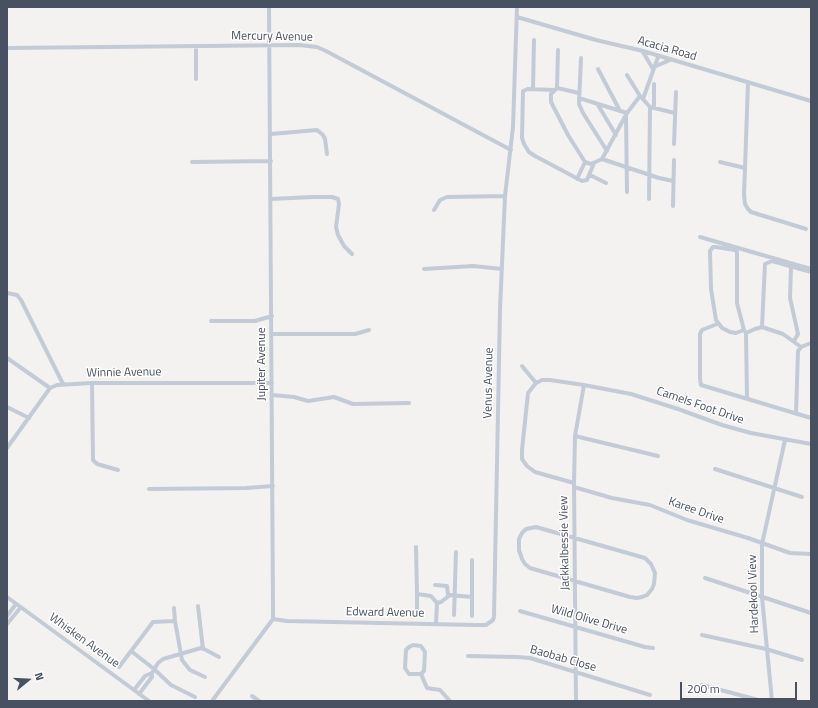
<!DOCTYPE html>
<style>
body{margin:0}
#map{position:relative;width:818px;height:708px;overflow:hidden;background:#f4f1f1;font-family:"Titillium Web",sans-serif}
canvas{display:block}
.frame{position:absolute;inset:0;border:8px solid #475161;pointer-events:none}
.north{position:absolute;left:8px;top:660px;width:40px;height:40px;-webkit-text-stroke:3px #fff;paint-order:stroke;rotate:72deg;font-size:11px;font-weight:700;line-height:16px;text-align:center;color:#475161}
.north::after{content:'';display:block;margin:auto;width:14px;height:18px;background:#475161;clip-path:polygon(50% 0,100% 100%,50% 72%,0 100%)}
.scale{position:absolute;left:680px;top:682px;width:117px;height:18px;box-sizing:border-box;border:2px solid #475161;border-top:0;padding-left:5px;font-size:12px;line-height:14px;white-space:nowrap;color:#475161;-webkit-text-stroke:3px #fff;paint-order:stroke}
</style>
<div id="map">
<canvas width="818" height="708"></canvas>
<div class="frame"></div>
<div class="north">N</div>
<div class="scale">200 m</div>
</div>
<script>
const c = document.querySelector('canvas').getContext('2d');
c.lineJoin = 'round';
function shape(rows) {
  const path = new Path2D();
  for (const r of rows) {
    path.moveTo(r[0], r[1]);
    for (let i = 2; i < r.length; i += 2) path.lineTo(r[i], r[i + 1]);
  }
  return path;
}
function strokePath(path, color, width, dash) {
  c.strokeStyle = color;
  c.lineWidth = width;
  c.lineCap = dash ? 'butt' : 'round';
  c.setLineDash(dash || []);
  c.stroke(path);
}
function write(font, color, halo, rows, align = 'center') {
  c.font = font + ' "Titillium Web",sans-serif';
  c.lineWidth = 3;
  c.setLineDash([]);
  c.textBaseline = 'middle';
  c.strokeStyle = halo;
  c.fillStyle = color;
  for (const [text, x, y, turn = 0] of rows) {
    c.save();
    c.translate(x, y);
    c.rotate((+turn || 0) * Math.PI / 180);
    c.textAlign = isNaN(turn) ? turn : align;
    if (halo) c.strokeText(text, 0, 0);
    c.fillText(text, 0, 0);
    c.restore();
  }
}
strokePath(shape([
 [517,17,596,40,643,51,811,101],
 [7,48,299,45,317,47,326,51,511,150],
 [558,50,557,88,551,94,551,102,568,135,585,162,591,164,602,159,659,178,673,181],
 [643,52,653,69],
 [581,58,579,104,583,113,607,151],
 [654,67,670,60],
 [598,69,620,111],
 [627,75,640,96,650,107,675,113],
 [196,79,196,47],
 [557,88,579,93],
 [533,89,534,40],
 [554,90,528,89,523,91,522,138,524,144,529,152,535,156,582,181,587,180,594,163],
 [579,98,627,113],
 [643,99,658,57],
 [598,105,616,135],
 [654,108,654,84],
 [626,115,627,192],
 [271,134,317,130,323,135,325,139,327,154],
 [674,144,676,92],
 [602,159,627,113,640,96],
 [192,162,271,161],
 [720,162,745,168,748,83],
 [745,168,744,195,745,204,748,209,751,212,806,229],
 [590,175,606,183],
 [577,179,585,162],
 [271,199,313,197,332,197,338,199,339,204,336,227,338,235,344,246,352,254],
 [649,199,650,107],
 [673,206,674,160],
 [434,210,440,200,447,197,505,196],
 [700,237,811,269],
 [791,267,790,298,798,334,794,341],
 [424,269,473,266,502,269],
 [7,293,17,295,21,300,63,384],
 [211,321,255,321,272,316],
 [717,324,702,330,700,334,700,379,701,385,811,418],
 [762,327,765,264,772,261,811,272],
 [744,330,736,333,730,332,722,328,716,320,711,289,710,251,713,247,716,247,735,250,737,252,737,303,744,330,746,333],
 [272,334,355,334,369,330],
 [7,358,50,388],
 [522,366,536,383],
 [92,383,93,460,97,464,118,470],
 [272,395,294,397,308,401,334,397,353,404,409,403],
 [747,398,746,333,755,329,762,327,783,334,801,347],
 [7,407,29,418],
 [796,413,798,351,801,347,811,343],
 [575,436,658,456],
 [7,448,50,388,57,385,92,383,272,383],
 [715,469,802,497],
 [574,483,535,472,527,466,522,459,522,450,528,393,536,383,542,380,550,380,584,385,631,394,678,409,722,425,751,433,811,444],
 [574,487,612,498,650,505,687,520,748,538,790,553,811,554],
 [149,489,246,488,273,486],
 [536,527,645,558,651,564,655,573,654,584,652,589,647,595,642,597,637,598,630,597,530,568,525,564,522,559,519,550,519,539,522,533,526,529,536,527],
 [416,547,417,594],
 [705,578,811,613],
 [435,585,447,586,448,595],
 [7,597,149,701],
 [198,606,203,649],
 [174,608,175,621,182,660,190,670,205,677],
 [520,611,645,647,653,648],
 [417,613,417,594,431,596,437,603],
 [454,615,456,552],
 [7,616,16,604],
 [472,616,472,560],
 [273,619,287,621,475,625,486,625,493,620,494,617,500,309,505,196,513,127,517,7],
 [7,624,21,607],
 [436,624,437,603,441,602,450,595,472,597],
 [702,635,766,649,802,660],
 [413,645,421,646,425,652,424,671,421,674,409,674,405,668,406,650,409,647,413,645],
 [131,651,154,669,171,685,195,697],
 [468,656,517,657,530,658,650,695],
 [119,667,153,622,175,621],
 [421,674,427,688,440,690,450,701],
 [702,685,762,701],
 [134,690,145,676,152,673],
 [139,694,152,677,152,673,158,663,163,659,201,648,204,649,219,657],
 [252,696,259,701],
 [212,701,273,619,273,608,269,7],
 [576,701,574,483,575,436,584,385],
 [772,701,762,597,762,544,785,440]
]), '#c3cbd7', 4);
write('12px', '#475161', '#fff', [
 ["Mercury Avenue",272,37,1],
 ["Acacia Road",667,49,16],
 ["Jupiter Avenue",262,364,-90],
 ["Winnie Avenue",124,373,-1],
 ["Venus Avenue",489,383,-89],
 ["Camels Foot Drive",700,406,19],
 ["Karee Drive",696,511,19],
 ["Jackkalbessie View",565,543,-91],
 ["Hardekool View",754,594,-92],
 ["Edward Avenue",385,613,1],
 ["Wild Olive Drive",589,620,16],
 ["Whisken Avenue",84,641,36],
 ["Baobab Close",563,659,16]
]);
</script>
